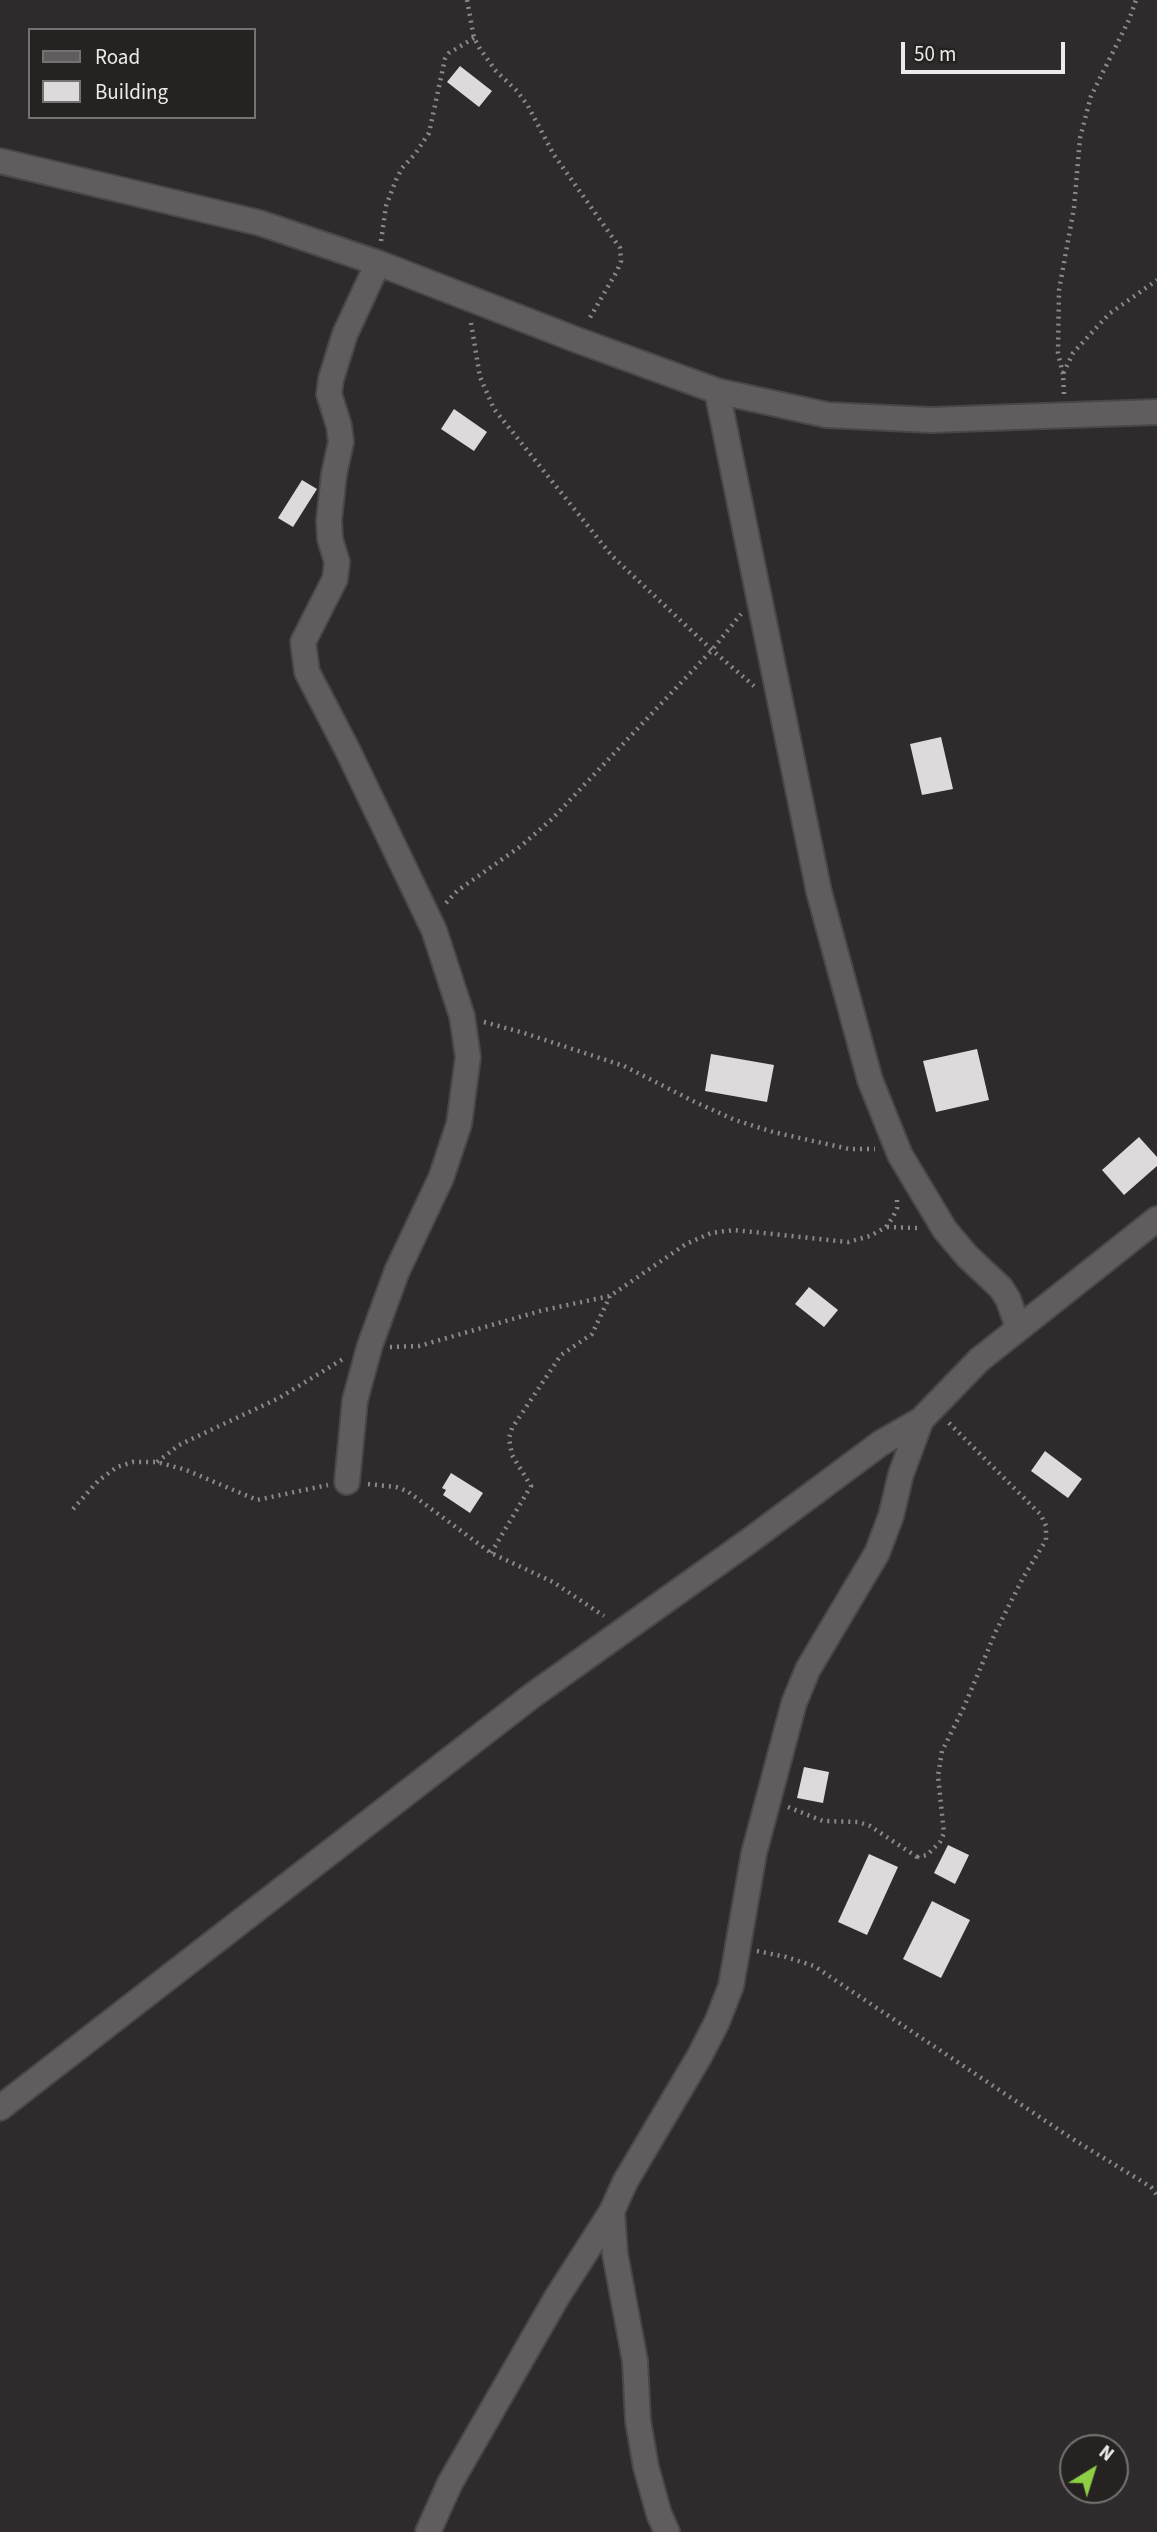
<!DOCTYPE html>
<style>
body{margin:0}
#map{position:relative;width:1157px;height:2532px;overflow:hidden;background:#2f2b2c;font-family:"Source Sans 3",sans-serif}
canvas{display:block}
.legend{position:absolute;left:28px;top:28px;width:228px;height:91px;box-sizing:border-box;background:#262222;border:2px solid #767272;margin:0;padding:9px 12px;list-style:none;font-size:21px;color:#edeaea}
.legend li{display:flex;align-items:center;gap:14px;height:35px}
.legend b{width:35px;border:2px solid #767272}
.north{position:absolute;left:1059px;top:2434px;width:70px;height:70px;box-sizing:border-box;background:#262222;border:2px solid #767272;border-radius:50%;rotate:38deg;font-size:19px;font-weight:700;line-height:28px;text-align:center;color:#edeaea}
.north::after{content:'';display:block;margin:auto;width:24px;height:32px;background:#8dce44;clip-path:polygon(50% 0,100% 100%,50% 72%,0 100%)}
.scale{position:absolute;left:901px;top:42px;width:164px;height:32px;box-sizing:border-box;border:4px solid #edeaea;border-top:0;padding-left:9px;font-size:21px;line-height:24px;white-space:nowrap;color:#edeaea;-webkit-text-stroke:5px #262222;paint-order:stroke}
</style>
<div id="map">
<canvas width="1157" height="2532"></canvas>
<ul class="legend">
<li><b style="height:9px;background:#615c5d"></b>Road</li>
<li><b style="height:19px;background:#ded9da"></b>Building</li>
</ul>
<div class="north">N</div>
<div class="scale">50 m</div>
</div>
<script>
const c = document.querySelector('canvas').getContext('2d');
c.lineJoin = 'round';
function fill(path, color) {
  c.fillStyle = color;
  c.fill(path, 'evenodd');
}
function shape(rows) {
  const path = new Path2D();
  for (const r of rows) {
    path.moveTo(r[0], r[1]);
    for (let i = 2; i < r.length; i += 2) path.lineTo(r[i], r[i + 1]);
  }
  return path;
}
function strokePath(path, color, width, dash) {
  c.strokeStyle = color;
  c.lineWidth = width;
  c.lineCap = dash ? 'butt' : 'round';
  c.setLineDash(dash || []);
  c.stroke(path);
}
fill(shape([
 [460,66,492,91,479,107,447,82],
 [454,409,487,432,474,451,441,429],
 [302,480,317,489,293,527,278,518],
 [941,737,953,789,922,795,910,744],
 [977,1049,989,1100,936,1112,923,1061],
 [711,1054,774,1065,767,1102,705,1091],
 [1139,1137,1157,1157,1157,1166,1124,1195,1102,1170],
 [809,1287,838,1310,824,1327,795,1304],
 [1045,1451,1082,1479,1068,1498,1031,1471],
 [451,1473,483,1493,470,1513,443,1495,446,1490,442,1488],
 [804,1767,829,1772,823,1803,797,1798],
 [948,1845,969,1855,955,1884,934,1873],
 [869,1854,898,1867,867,1935,838,1922],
 [932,1901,970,1920,941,1978,903,1959]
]), '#ded9da');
const street = shape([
 [0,161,260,223,378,263,577,340,717,391,827,415,931,420,1157,412],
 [717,391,819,892,870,1080,900,1155,945,1230,967,1256,1001,1288,1008,1299,1018,1327],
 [347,1482,355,1400,370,1345,397,1271,441,1178,459,1124,468,1057,462,1016,434,930,348,751,307,672,303,642,335,579,337,562,330,539,329,520,334,474,341,442,339,426,329,394,331,379,345,334,378,263],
 [0,2108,533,1695,749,1541,881,1443,921,1420],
 [428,2532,450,2483,557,2297,612,2211],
 [667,2532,659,2514,646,2467,638,2421,635,2361,615,2254,612,2211,625,2182,699,2057,717,2022,731,1986,754,1853,794,1703,808,1669,877,1553,891,1516,901,1474,921,1420,979,1360,1157,1219]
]);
strokePath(street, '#4a4747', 28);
strokePath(shape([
 [467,0,474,38,480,49,496,71,517,91,528,106,554,155,620,248,621,261,617,271,588,321],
 [381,241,386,206,396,180,402,168,415,154,429,133,445,59,449,53,474,38],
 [471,323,480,377,494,409,612,556,712,650,754,686],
 [1063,374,1058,353,1059,290,1074,208,1080,138,1091,96,1129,20,1136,0],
 [1064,394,1063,374,1073,353,1109,314,1157,280],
 [446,903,457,891,521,846,552,819,712,650,741,614],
 [484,1022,524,1033,624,1066,695,1102,735,1120,773,1132,849,1149,875,1149],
 [887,1227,917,1228],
 [390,1347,419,1346,544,1310,610,1296,686,1244,711,1233,734,1230,848,1242,870,1236,886,1227,893,1217,897,1208,897,1197],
 [157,1462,179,1445,279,1398,343,1359],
 [368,1484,396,1487,407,1491,491,1553,553,1582,604,1616],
 [73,1509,98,1481,117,1467,133,1462,157,1462,186,1470,257,1500,328,1485],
 [491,1553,531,1486,512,1455,509,1438,512,1428,561,1355,592,1334,610,1296],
 [788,1807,823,1821,858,1822,870,1826,920,1859,918,1857,927,1855,940,1842,944,1833,938,1776,942,1751,964,1707,996,1631,1023,1578,1046,1540,1046,1526,1041,1515,948,1422],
 [757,1951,786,1957,814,1966,1071,2138,1151,2187,1157,2195]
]), '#8c8989', 4.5, [2, 5]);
strokePath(street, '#615c5d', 24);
</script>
